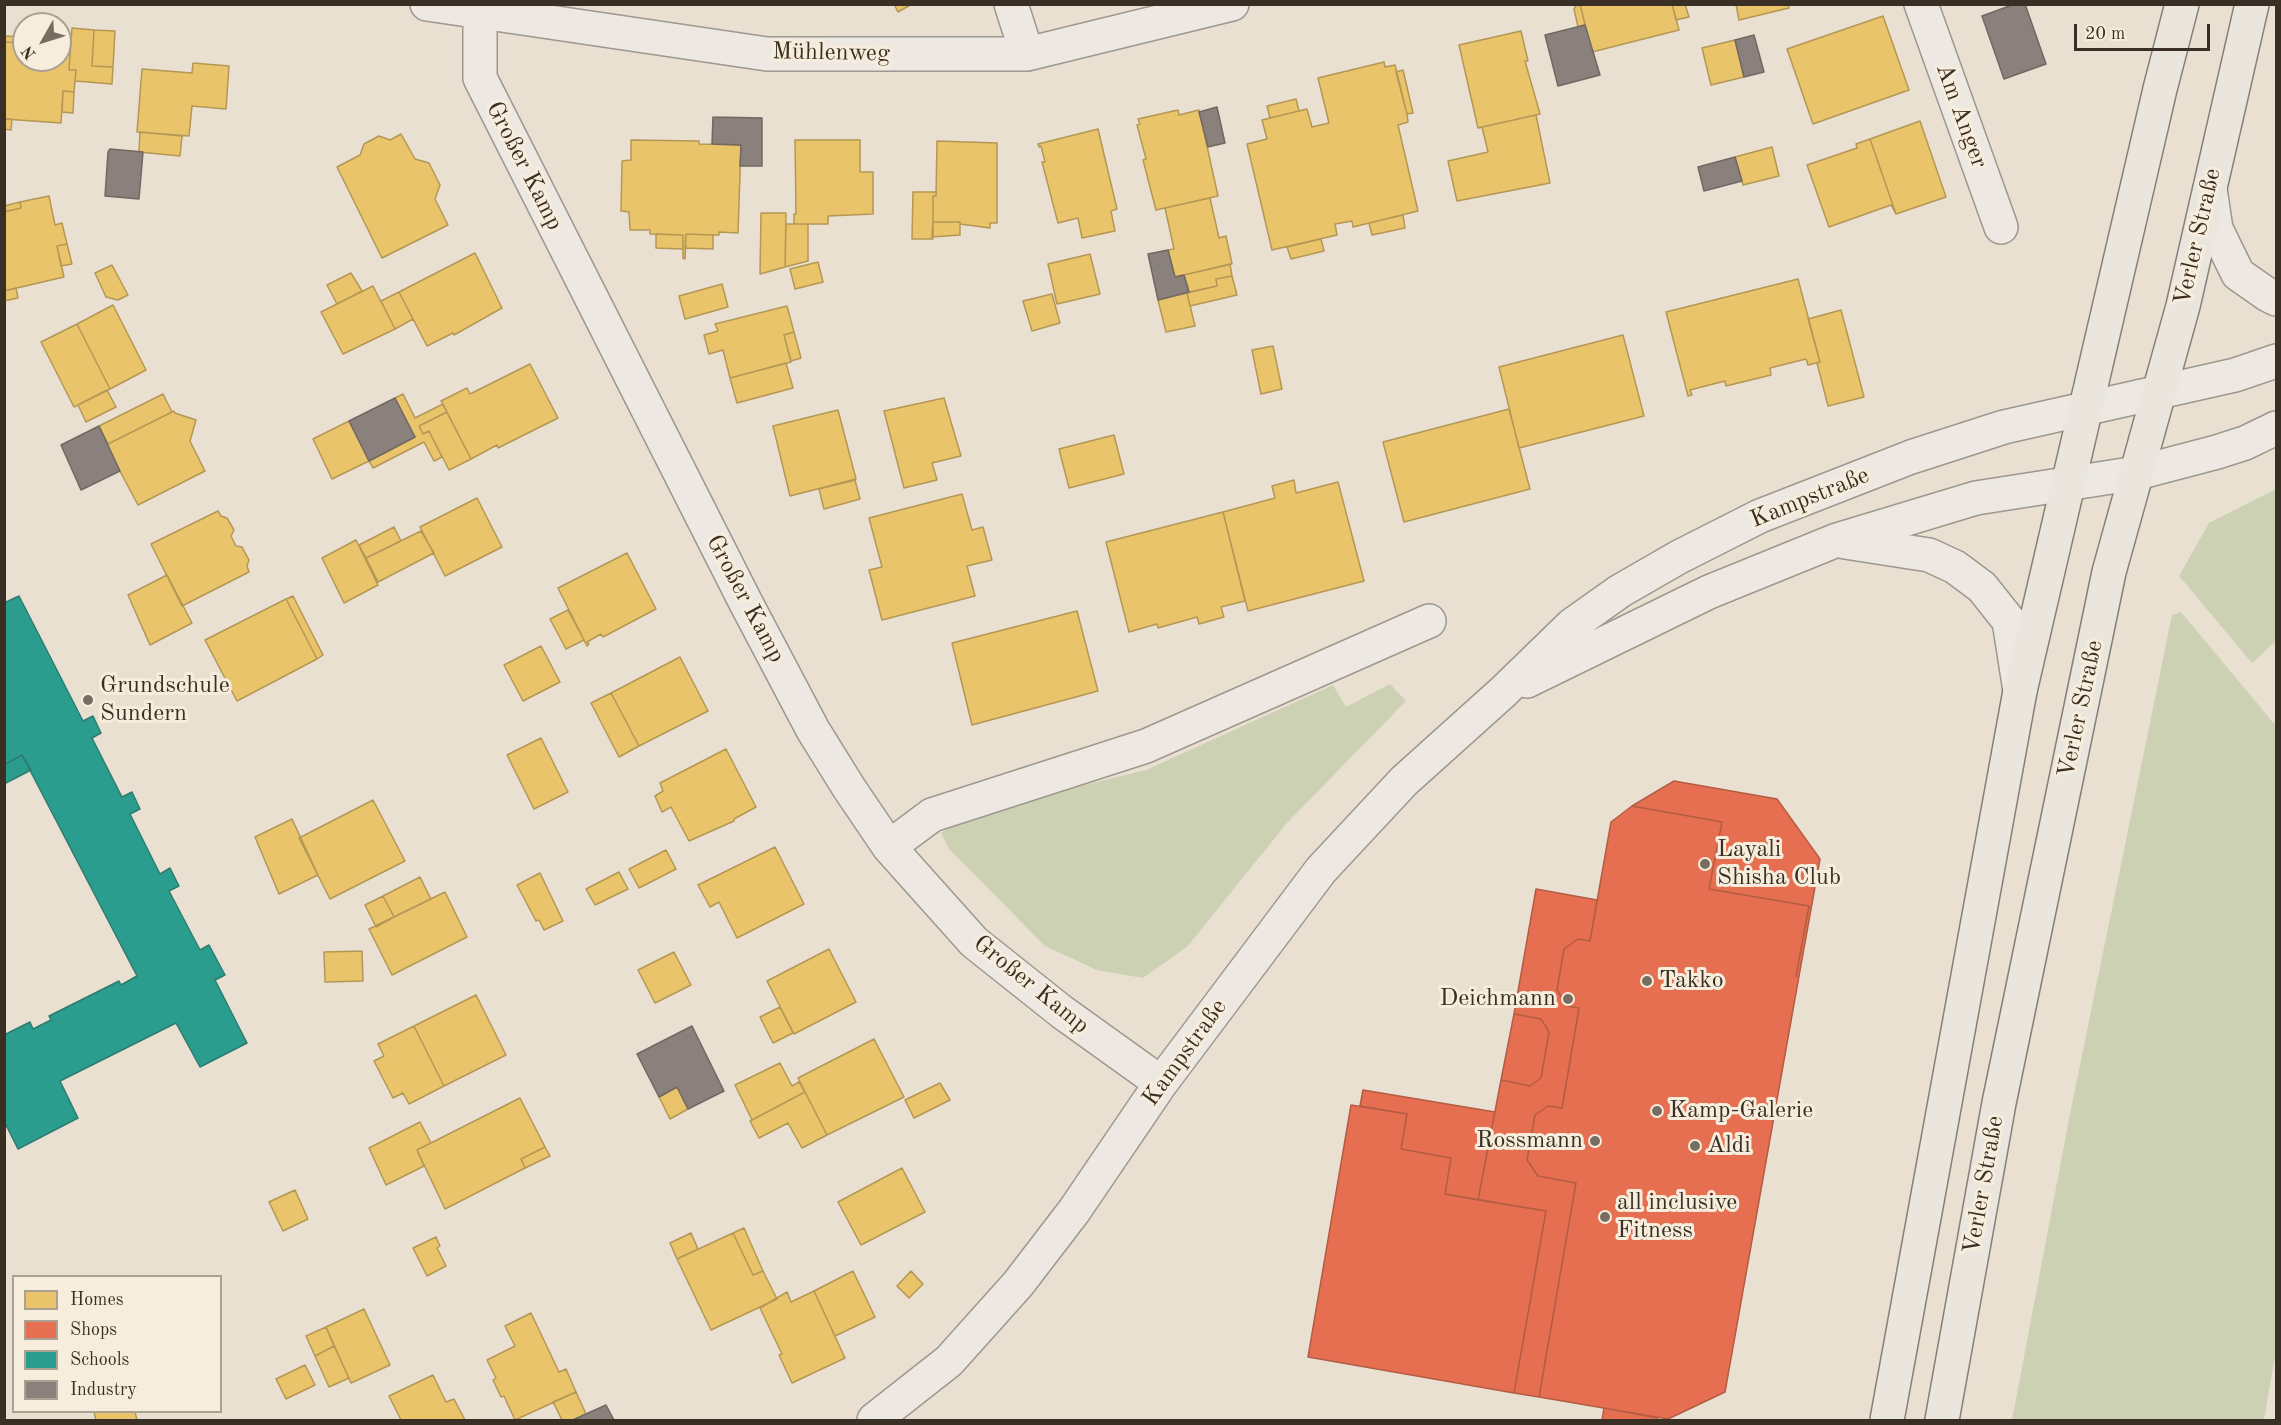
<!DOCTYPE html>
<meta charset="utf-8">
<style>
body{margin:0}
#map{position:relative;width:2281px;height:1425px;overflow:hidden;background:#e9e0d2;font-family:"Old Standard TT",serif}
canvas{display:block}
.frame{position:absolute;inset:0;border:6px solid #3a2f24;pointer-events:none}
.legend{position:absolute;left:12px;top:1275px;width:210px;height:138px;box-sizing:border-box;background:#f7eddc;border:2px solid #aba192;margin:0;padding:8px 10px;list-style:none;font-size:18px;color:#3a2f24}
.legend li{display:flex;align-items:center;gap:12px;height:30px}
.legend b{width:30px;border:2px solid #aba192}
.north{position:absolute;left:12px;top:12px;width:60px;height:60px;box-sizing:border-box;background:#f7eddc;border:2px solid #aba192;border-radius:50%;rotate:231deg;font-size:16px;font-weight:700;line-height:24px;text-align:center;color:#3a2f24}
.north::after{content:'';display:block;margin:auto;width:21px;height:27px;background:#776d61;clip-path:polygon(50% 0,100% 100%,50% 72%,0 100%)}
.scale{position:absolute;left:2074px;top:24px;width:136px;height:27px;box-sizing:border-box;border:3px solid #3a2f24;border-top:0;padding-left:8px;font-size:18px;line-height:21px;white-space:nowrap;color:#3a2f24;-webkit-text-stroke:4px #f7eddc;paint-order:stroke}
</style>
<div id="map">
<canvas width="2281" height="1425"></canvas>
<div class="frame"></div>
<ul class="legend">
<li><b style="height:16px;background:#e9c46a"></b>Homes</li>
<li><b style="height:16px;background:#e76f51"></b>Shops</li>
<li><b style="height:16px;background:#2a9d8f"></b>Schools</li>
<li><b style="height:16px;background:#8a817c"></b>Industry</li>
</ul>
<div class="north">N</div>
<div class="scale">20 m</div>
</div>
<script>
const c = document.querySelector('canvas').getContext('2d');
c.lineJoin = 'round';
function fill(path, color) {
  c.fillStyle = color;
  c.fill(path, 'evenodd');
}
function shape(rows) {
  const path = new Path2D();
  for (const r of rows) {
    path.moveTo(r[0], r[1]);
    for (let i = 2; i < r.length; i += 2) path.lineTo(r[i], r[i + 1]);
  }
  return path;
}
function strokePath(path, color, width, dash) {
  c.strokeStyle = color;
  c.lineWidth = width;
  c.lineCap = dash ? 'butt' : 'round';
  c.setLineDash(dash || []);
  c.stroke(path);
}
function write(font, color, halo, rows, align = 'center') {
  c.font = font + ' "Old Standard TT",serif';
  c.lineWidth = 6;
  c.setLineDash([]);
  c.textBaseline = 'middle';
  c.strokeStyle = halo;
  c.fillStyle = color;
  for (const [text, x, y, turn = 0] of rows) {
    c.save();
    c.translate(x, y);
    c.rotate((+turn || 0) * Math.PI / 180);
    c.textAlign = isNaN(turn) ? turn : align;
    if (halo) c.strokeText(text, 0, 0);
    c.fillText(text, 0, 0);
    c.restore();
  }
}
fill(shape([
 [2276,489,2276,641,2252,663,2179,576,2209,523],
 [2181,612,2276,726,2276,1351,2264,1420,2012,1420,2070,1114,2172,615],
 [1390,684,1406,701,1287,823,1187,947,1143,978,1097,970,1045,946,949,849,941,833,973,812,1146,770,1333,685,1346,707]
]), '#ccd1b4');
const homes = shape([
 [894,4,912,4,898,12,894,4],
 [1577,4,1580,4,1585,25,1578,27,1574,9,1577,4],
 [1580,4,1672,4,1679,30,1592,52,1580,4],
 [1672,4,1685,4,1689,17,1676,20,1672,4],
 [1736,4,1788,4,1789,8,1739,20,1736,4],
 [1883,16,1909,90,1813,124,1787,49,1883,16],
 [72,28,94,30,92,66,113,67,112,84,75,81,76,70,69,70,72,28],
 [94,30,115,31,113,67,92,66,94,30],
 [1521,31,1528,61,1525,61,1540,114,1478,128,1459,45,1521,31],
 [4,36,24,37,24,43,4,42,4,36],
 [60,40,71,40,69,70,76,70,74,92,63,91,61,123,4,119,4,42,24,43,24,60,60,60,60,40],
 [1735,40,1744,77,1711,85,1702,48,1735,40],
 [1384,62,1385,67,1395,65,1407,114,1408,122,1398,125,1418,211,1353,227,1352,221,1335,224,1337,235,1272,250,1247,144,1267,139,1262,120,1307,109,1312,127,1329,123,1318,78,1384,62],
 [193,63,229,66,226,109,192,106,189,136,137,132,142,69,192,73,193,63],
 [1403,70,1413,113,1407,114,1396,72,1403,70],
 [63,91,74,92,73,113,62,112,63,91],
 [1296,99,1299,111,1270,118,1267,106,1296,99],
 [1178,110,1179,115,1199,110,1218,196,1156,210,1143,160,1146,159,1137,125,1140,124,1138,119,1178,110],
 [1536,115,1550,183,1457,201,1448,161,1488,152,1482,127,1536,115],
 [4,119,12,119,11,130,4,129,4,119],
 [1920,121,1946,197,1896,214,1870,139,1920,121],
 [1098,129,1117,209,1111,211,1115,231,1082,238,1078,218,1058,223,1042,162,1045,162,1041,146,1039,147,1038,144,1098,129],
 [140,132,182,136,180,156,139,152,140,132],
 [401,134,415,159,429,163,440,185,435,199,448,225,382,258,337,167,360,155,364,144,379,136,390,140,401,134],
 [1870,139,1896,214,1891,205,1829,227,1807,165,1857,148,1856,144,1870,139],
 [631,140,699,141,699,144,741,145,738,233,719,232,719,235,713,235,686,234,685,259,683,258,683,235,650,234,650,230,630,230,629,212,621,211,622,161,631,160,631,140],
 [795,140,860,140,860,172,873,172,873,214,828,216,828,224,794,224,794,214,796,214,795,140],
 [937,141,997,143,997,223,990,223,990,228,960,224,960,222,933,222,933,196,936,196,937,141],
 [1772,147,1779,176,1743,185,1735,157,1772,147],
 [913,192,936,192,936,196,933,196,933,239,912,239,913,192],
 [49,196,55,225,62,223,67,244,57,246,64,277,4,291,4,212,21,208,20,202,49,196],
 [1210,198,1219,238,1226,236,1232,264,1175,277,1168,250,1174,249,1165,208,1210,198],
 [20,202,21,208,4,212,4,206,20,202],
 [761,213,786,213,785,267,760,274,761,213],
 [1403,215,1405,228,1372,235,1369,223,1403,215],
 [933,222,960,222,960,235,932,237,933,222],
 [786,224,808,224,808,261,785,267,786,224],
 [656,234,683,235,683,249,656,248,656,234],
 [686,234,713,235,713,249,685,248,686,234],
 [1321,239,1324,251,1291,259,1287,247,1321,239],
 [67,244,72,264,61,266,57,246,67,244],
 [475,253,502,308,454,335,453,333,427,346,399,292,475,253],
 [1090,254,1100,294,1057,304,1048,264,1090,254],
 [818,262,823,282,795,289,790,269,818,262],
 [1230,264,1232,276,1216,279,1217,286,1189,292,1184,275,1230,264],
 [112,265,128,295,118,300,106,297,95,273,112,265],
 [351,273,362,291,337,304,327,285,351,273],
 [1232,276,1237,295,1190,306,1187,293,1217,286,1216,279,1232,276],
 [1798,279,1820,362,1808,365,1806,359,1770,368,1771,375,1726,386,1725,381,1690,390,1692,395,1688,396,1666,312,1798,279],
 [722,284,728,307,685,319,679,296,722,284],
 [373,286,395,329,343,354,321,312,373,286],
 [16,288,18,298,4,301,4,291,16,288],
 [399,292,413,319,395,329,381,301,399,292],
 [1187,293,1195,326,1166,332,1158,300,1187,293],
 [1052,294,1060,323,1032,331,1023,301,1052,294],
 [113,305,146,370,110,389,77,324,113,305],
 [787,306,794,332,784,335,791,362,730,378,723,350,709,354,704,335,718,331,715,324,787,306],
 [1841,310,1864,397,1828,406,1817,363,1820,362,1808,319,1841,310],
 [77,324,110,389,74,407,41,342,77,324],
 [794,332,801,358,791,361,784,335,794,332],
 [1623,335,1644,416,1519,448,1499,367,1623,335],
 [1273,346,1282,389,1261,394,1252,350,1273,346],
 [786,363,793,388,737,403,730,378,786,363],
 [530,364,558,418,498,448,497,445,471,459,441,401,467,388,470,394,530,364],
 [107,390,116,407,86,422,78,405,107,390],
 [163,394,172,412,108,444,99,426,163,394],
 [403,394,415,418,443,404,447,412,419,426,423,434,429,431,442,457,434,461,424,442,373,468,369,461,415,437,395,398,403,394],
 [944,398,961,456,932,463,937,480,904,488,884,411,944,398],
 [1509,409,1530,489,1404,522,1383,442,1509,409],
 [838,410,856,479,790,496,773,426,838,410],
 [174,411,175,413,196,420,190,441,205,471,138,505,106,445,174,411],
 [447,412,471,459,449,470,429,431,423,434,419,426,447,412],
 [349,421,369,461,332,479,313,439,349,421],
 [1114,435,1124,474,1069,488,1059,449,1114,435],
 [855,480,860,499,824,509,819,489,855,480],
 [1294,480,1296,493,1338,482,1364,581,1248,611,1223,512,1275,498,1272,486,1294,480],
 [962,494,972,530,983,527,992,560,967,566,975,596,882,620,869,570,882,567,869,518,962,494],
 [477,498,502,547,445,576,420,527,477,498],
 [218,511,221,516,227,518,234,530,231,536,236,546,242,547,249,560,247,566,249,572,182,606,151,544,218,511],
 [1223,512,1245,601,1221,607,1224,617,1199,624,1197,617,1158,628,1157,624,1129,632,1106,542,1223,512],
 [394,527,401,541,366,558,359,545,394,527],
 [421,531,434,553,378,582,366,558,421,531],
 [356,540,378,585,344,603,322,558,356,540],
 [627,553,656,609,603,637,601,634,587,642,589,644,587,646,558,588,627,553],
 [167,575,192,623,150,645,128,595,167,575],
 [293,596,323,655,317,659,286,599,293,596],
 [286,599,317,659,237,701,205,640,286,599],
 [568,610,584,640,566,649,550,619,568,610],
 [1077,611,1098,691,972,725,952,643,1077,611],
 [541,646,560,682,523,701,504,665,541,646],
 [680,657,708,711,639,746,611,693,680,657],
 [611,693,639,746,619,757,591,703,611,693],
 [541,738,568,792,534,809,507,755,541,738],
 [726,749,756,807,734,819,734,821,689,841,671,807,662,812,655,796,663,791,660,783,726,749],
 [373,800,405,861,330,899,299,838,373,800],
 [292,819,318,875,279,894,255,837,292,819],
 [775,847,804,904,737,938,719,902,710,907,698,885,775,847],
 [666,850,676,869,639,888,629,869,666,850],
 [619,872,628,889,595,905,586,889,619,872],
 [540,873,563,921,544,930,539,920,536,921,517,885,540,873],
 [420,877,431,899,394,917,383,896,420,877],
 [445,892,467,937,392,975,369,929,445,892],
 [383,896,394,917,376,927,365,905,383,896],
 [829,949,856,1002,794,1034,767,981,829,949],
 [362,951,363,981,325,982,324,952,362,951],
 [674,952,691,985,655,1003,638,970,674,952],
 [476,995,506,1055,444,1086,414,1026,476,995],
 [780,1007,793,1033,773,1043,760,1017,780,1007],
 [414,1026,444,1086,409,1104,403,1093,393,1098,374,1061,384,1056,378,1044,414,1026],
 [874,1039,904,1097,827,1135,798,1078,874,1039],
 [780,1063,792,1086,799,1082,805,1092,752,1120,735,1085,780,1063],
 [940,1083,950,1100,914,1118,905,1100,940,1083],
 [677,1087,688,1109,670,1119,659,1097,677,1087],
 [805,1092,827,1135,802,1148,788,1123,759,1138,750,1121,805,1092],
 [520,1098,545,1147,521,1159,525,1168,445,1209,417,1150,520,1098],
 [420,1122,431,1143,417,1150,424,1166,386,1185,369,1148,420,1122],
 [545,1147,550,1156,525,1168,521,1159,545,1147],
 [902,1168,925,1212,861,1245,838,1202,902,1168],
 [295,1190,308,1219,283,1231,269,1202,295,1190],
 [744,1228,763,1271,753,1275,733,1233,744,1228],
 [691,1233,698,1249,677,1259,670,1243,691,1233],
 [733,1233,753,1275,763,1271,777,1299,711,1330,677,1259,733,1233],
 [436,1237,440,1246,437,1248,446,1266,427,1276,413,1248,436,1237],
 [853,1271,875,1317,835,1336,814,1291,853,1271],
 [911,1271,923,1284,909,1298,897,1286,911,1271],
 [814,1291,845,1358,792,1383,779,1355,782,1354,760,1308,787,1292,791,1302,814,1291],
 [364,1309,390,1365,351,1383,326,1327,364,1309],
 [531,1313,559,1372,566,1369,576,1392,515,1420,504,1396,501,1397,493,1380,496,1378,487,1360,515,1346,505,1326,531,1313],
 [326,1327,334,1346,315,1356,306,1336,326,1327],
 [334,1346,349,1378,329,1387,315,1356,334,1346],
 [305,1365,315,1385,286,1399,276,1379,305,1365],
 [433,1375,446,1402,454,1399,465,1420,401,1420,389,1396,433,1375],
 [576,1392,586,1414,573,1420,562,1420,553,1402,576,1392],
 [94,1412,135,1412,137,1420,96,1420,94,1412]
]);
fill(homes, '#e9c46a');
strokePath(homes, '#b49755', 1.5);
const shops = shape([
 [1674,781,1777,799,1820,859,1799,976,1796,976,1809,906,1709,889,1722,822,1632,806,1674,781],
 [1632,806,1722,822,1709,889,1809,906,1796,976,1799,976,1725,1392,1668,1419,1539,1397,1576,1183,1538,1176,1527,1160,1535,1115,1548,1106,1562,1108,1579,1008,1567,1006,1557,990,1564,949,1578,939,1590,941,1611,822,1632,806],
 [1536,889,1597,900,1590,941,1578,939,1564,949,1557,990,1567,1006,1579,1008,1562,1108,1548,1106,1535,1115,1527,1160,1538,1176,1576,1183,1539,1397,1514,1393,1546,1211,1478,1200,1501,1080,1530,1086,1541,1078,1549,1032,1541,1019,1514,1014,1536,889],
 [1514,1014,1541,1019,1549,1032,1541,1078,1530,1086,1501,1080,1514,1014],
 [1363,1090,1495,1112,1478,1200,1445,1194,1451,1158,1401,1149,1407,1114,1360,1106,1363,1090],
 [1351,1105,1407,1114,1401,1149,1451,1158,1445,1194,1546,1211,1514,1393,1308,1357,1351,1105],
 [1604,1408,1658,1418,1657,1420,1602,1420,1604,1408]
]);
fill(shops, '#e76f51');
strokePath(shops, '#b35c44', 1.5);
const schools = shape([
 [19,596,83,721,93,716,101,733,92,738,122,797,132,792,140,809,130,814,160,874,170,868,179,886,169,891,200,950,209,945,225,975,215,980,247,1043,200,1067,176,1023,60,1081,78,1118,18,1149,4,1121,4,1035,30,1022,33,1029,51,1020,49,1016,119,981,121,985,137,976,22,755,4,765,4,603,19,596],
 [22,755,31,770,4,784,4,765,22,755]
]);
fill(schools, '#2a9d8f');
strokePath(schools, '#2f7c6f', 1.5);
const industry = shape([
 [2015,4,2025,4,2046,64,2004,79,1982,16,2015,4],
 [1585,25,1600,75,1558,86,1545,35,1585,25],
 [1754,35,1764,72,1744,77,1735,40,1754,35],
 [1217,107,1225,143,1208,147,1199,112,1217,107],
 [713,117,762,118,762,166,740,166,741,145,712,144,713,117],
 [110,149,143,152,139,199,105,196,108,152,110,149],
 [1735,157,1742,181,1704,191,1698,167,1735,157],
 [1168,250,1175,277,1184,275,1189,292,1158,300,1148,254,1168,250],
 [395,398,415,437,369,461,349,421,395,398],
 [99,426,120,471,81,490,61,445,99,426],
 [692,1026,724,1091,688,1109,677,1087,659,1097,637,1054,692,1026],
 [606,1405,614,1420,573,1420,586,1414,606,1405]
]);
fill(industry, '#8a817c');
strokePath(industry, '#726862', 1.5);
const minor = shape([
 [427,4,767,54,1027,54,1232,4],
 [1011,4,1027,54],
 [1921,4,2001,227],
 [480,13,480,78,746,603,813,730,849,788,889,847,974,942,1062,1012,1161,1083],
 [2210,189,2216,229,2238,274,2268,295,2276,299],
 [1845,542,1929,555,1955,567,1982,587,2009,621,2020,691],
 [1527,681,1709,592,1837,540,1976,498,2137,473,2217,452,2245,443,2276,428],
 [889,847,932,815,1146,746,1429,621],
 [874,1420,949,1361,1018,1284,1074,1211,1161,1083,1321,870,1404,781,1503,692,1572,625,1620,591,1679,557,1760,516,1911,457,2004,427,2235,375,2276,361]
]);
const major = shape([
 [1887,1420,2020,691,2160,89,2182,4],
 [1942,1420,1999,1103,2109,572,2183,306,2252,4]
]);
strokePath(minor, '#9d978e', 36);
strokePath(major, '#857f76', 36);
strokePath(minor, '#ede9e2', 33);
strokePath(major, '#eae5dd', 33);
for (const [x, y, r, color] of [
 [88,700,6,"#776d61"],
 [1705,864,6,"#776d61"],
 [1647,981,6,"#776d61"],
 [1568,999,6,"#776d61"],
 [1657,1111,6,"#776d61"],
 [1595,1141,6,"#776d61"],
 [1695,1146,6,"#776d61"],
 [1605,1217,6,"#776d61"]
]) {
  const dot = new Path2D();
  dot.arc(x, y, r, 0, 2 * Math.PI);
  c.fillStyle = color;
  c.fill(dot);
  strokePath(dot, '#f7eddc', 2);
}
write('24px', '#3a2f24', '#f7eddc', [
 ["Mühlenweg",831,53,1],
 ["Am Anger",1961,116,70],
 ["Großer Kamp",524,166,63],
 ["Verler Straße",2198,237,-77],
 ["Kampstraße",1810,498,-22],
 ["Großer Kamp",745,599,62],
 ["Verler Straße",2081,709,-78],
 ["Großer Kamp",1031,985,39],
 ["Kampstraße",1185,1053,-54],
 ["Verler Straße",1984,1185,-80]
]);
write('24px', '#3a2f24', '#f7eddc', [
 ["Grundschule",100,686],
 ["Sundern",100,714],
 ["Layali",1717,850],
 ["Shisha Club",1717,878],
 ["Takko",1659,981],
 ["Deichmann",1556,999,"right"],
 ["Kamp-Galerie",1669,1111],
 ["Rossmann",1583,1141,"right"],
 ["Aldi",1707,1146],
 ["all inclusive",1617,1203],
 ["Fitness",1617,1231]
], 'left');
</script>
